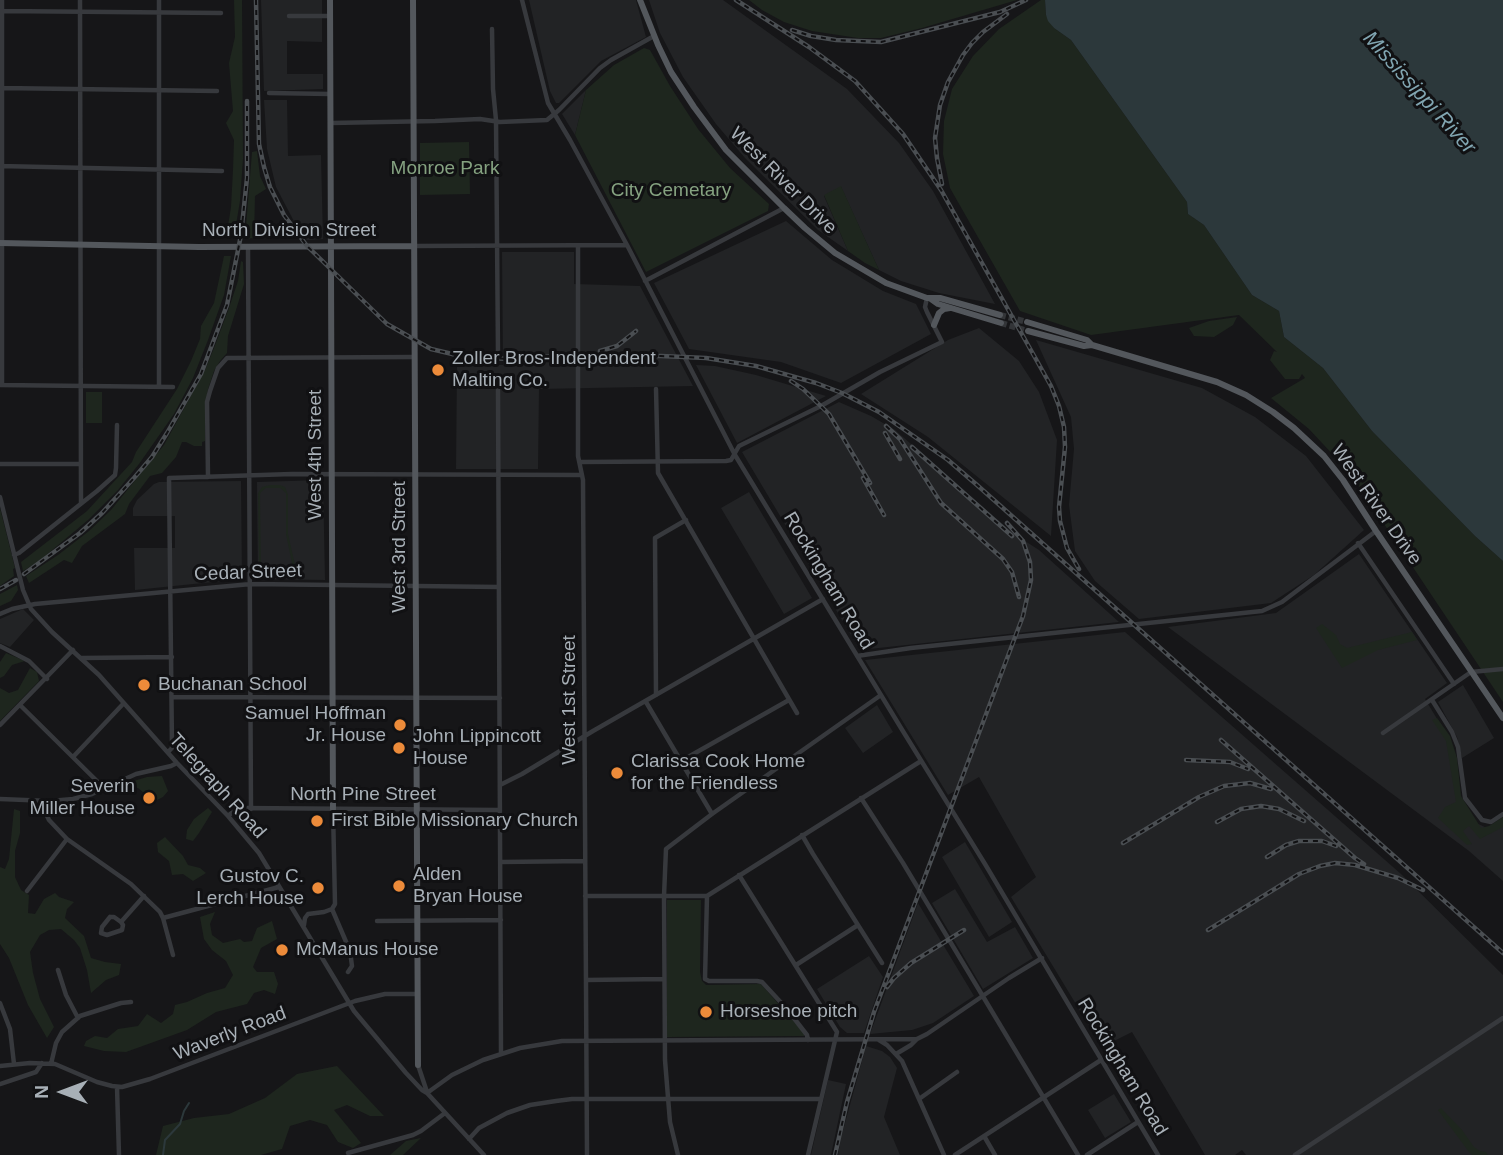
<!DOCTYPE html>
<style>
body{margin:0}
#map{position:relative;width:1503px;height:1155px;overflow:hidden;background:#161618;font-family:Arial,sans-serif}
canvas{display:block}
.north{position:absolute;left:28px;top:1057px;width:70px;height:70px;-webkit-text-stroke:5px #111113;paint-order:stroke;rotate:270deg;font-size:19px;font-weight:700;line-height:28px;text-align:center;color:#a8b0b7}
.north::after{content:'';display:block;margin:auto;width:24px;height:32px;background:#a8b0b7;clip-path:polygon(50% 0,100% 100%,50% 72%,0 100%)}
</style>
<div id="map">
<canvas width="1503" height="1155"></canvas>
<div class="north">N</div>
</div>
<script>
const c = document.querySelector('canvas').getContext('2d');
c.lineJoin = 'round';
function fill(path, color) {
  c.fillStyle = color;
  c.fill(path, 'evenodd');
}
function shape(rows) {
  const path = new Path2D();
  for (const r of rows) {
    path.moveTo(r[0], r[1]);
    for (let i = 2; i < r.length; i += 2) path.lineTo(r[i], r[i + 1]);
  }
  return path;
}
function strokePath(path, color, width, dash) {
  c.strokeStyle = color;
  c.lineWidth = width;
  c.lineCap = dash ? 'butt' : 'round';
  c.setLineDash(dash || []);
  c.stroke(path);
}
function write(font, color, halo, rows, align = 'center') {
  c.font = font + ' Arial,sans-serif';
  c.lineWidth = 6;
  c.setLineDash([]);
  c.textBaseline = 'middle';
  c.strokeStyle = halo;
  c.fillStyle = color;
  for (const [text, x, y, turn = 0] of rows) {
    c.save();
    c.translate(x, y);
    c.rotate((+turn || 0) * Math.PI / 180);
    c.textAlign = isNaN(turn) ? turn : align;
    if (halo) c.strokeText(text, 0, 0);
    c.fillText(text, 0, 0);
    c.restore();
  }
}
fill(shape([
 [261,0,322,0,322,42,287,41,287,74,323,74,323,89,264,91],
 [529,0,636,0,646,37,601,61,559,103,556,103,550,91],
 [649,0,723,0,847,89,899,143,933,191,995,304,939,293,901,281,879,270,841,187,824,196,848,251,818,230,745,158,716,124,683,77,660,33],
 [586,90,575,135,562,114],
 [264,100,287,100,288,156,321,155,323,239,307,240,298,229,276,187,267,149],
 [786,221,832,260,883,291,916,304,931,334,841,383,781,362,689,349,654,283],
 [502,252,574,252,574,284,640,286,693,386,539,389,538,469,456,469,457,365,503,365],
 [979,328,1019,361,1039,392,1057,440,1051,536,928,437,861,394,948,340],
 [1036,340,1202,388,1255,417,1306,456,1364,530,1314,575,1271,603,1139,619,1095,581,1075,551,1069,505,1074,449,1071,417],
 [696,365,715,366,756,375,826,396,737,443],
 [839,402,871,416,895,430,1014,534,1039,550,1119,622,860,650,742,452],
 [323,480,325,580,258,579,257,482],
 [241,481,242,579,135,590,134,548,175,548,175,516,133,516,133,508,137,500,154,484,159,482],
 [749,492,812,598,784,614,721,508],
 [1359,554,1447,683,1425,699,1448,737,1459,794,1474,822,1489,829,1503,820,1503,881,1469,851,1168,627,1276,613],
 [23,609,34,620,10,647,0,643,0,619],
 [1125,632,1401,874,1503,975,1503,1155,1246,1155,1242,1150,1235,1155,1205,1155,1132,1032,1102,1047,1011,897,1036,877,979,777,948,795,865,660],
 [1463,685,1494,738,1462,758,1457,737,1438,702],
 [877,705,893,732,863,753,845,728],
 [965,842,1012,922,989,937,942,857],
 [955,889,987,942,1015,927,1033,958,983,989,932,903],
 [918,903,974,996,933,1023,912,1030,870,1034],
 [869,956,883,977,864,1033,847,1033,840,1027,817,989],
 [866,1046,882,1051,890,1057,897,1068,884,1117,900,1155,838,1155,841,1138],
 [828,1080,846,1084,831,1155,811,1155],
 [1114,1094,1131,1122,1105,1138,1088,1110]
]), '#222325');
fill(shape([
 [234,0,242,0,243,159,240,201,234,237,226,239,231,207,233,170,234,140,226,123,233,111,229,63,235,37],
 [749,0,1017,0,922,28,881,38,858,38,812,31,784,22,762,10],
 [1041,0,1045,0,1046,15,1054,28,1071,40,1187,202,1188,214,1204,225,1252,295,1279,311,1284,337,1323,368,1372,431,1475,536,1503,561,1503,702,1350,473,1309,429,1271,398,1305,378,1302,374,1299,379,1285,379,1270,360,1274,351,1277,352,1239,315,1091,335,1020,311,950,188,943,154,944,121,952,89,973,56,999,29],
 [644,48,650,50,670,86,698,129,730,168,769,204,768,211,646,272,575,135,586,90,614,65],
 [469,142,470,194,420,195,420,143],
 [257,151,260,176,266,189,255,196,254,238,245,239,252,152],
 [841,186,879,270,865,263,848,251,824,195],
 [224,256,231,256,224,295,208,340,193,378,174,414,139,464,118,490,88,520,38,562,23,571,21,562,87,511,132,462,136,452,177,389,191,361,200,339,201,326,214,303],
 [241,261,243,262,244,284,228,336,227,353,220,361,214,371,208,389,205,414,205,441,202,442,202,446,194,446,186,442,182,442,176,457,162,473,150,476,129,504,125,514,82,546,72,563,64,560,29,583,26,576,58,555,89,531,111,510,164,445,205,370,214,348,229,308,238,281],
 [1237,317,1233,325,1214,337,1194,336,1189,328,1209,321],
 [86,392,102,392,102,423,86,423],
 [270,485,280,485,285,487,288,495,288,534,295,565,293,574,286,577,266,577,261,574,259,569,258,493,262,487],
 [266,488,280,488,286,493,286,534,293,568,288,575,268,575,263,573,261,570,260,495,261,492],
 [0,508,15,568,13,569,14,576,0,586],
 [17,585,18,590,11,601,0,606,0,594],
 [1322,624,1336,635,1340,644,1347,648,1412,632,1417,640,1378,650,1342,668,1316,628],
 [6,653,25,661,12,665,4,676,0,678,0,662],
 [30,668,37,672,39,681,0,721,0,688,9,693,18,690],
 [1437,718,1450,736,1457,758,1461,796,1481,828,1489,826,1503,817,1503,827,1480,839,1469,826,1463,831,1472,844,1467,845,1438,818,1445,807,1456,802,1446,741,1432,720],
 [162,776,168,791,163,797,157,800,152,793,144,793,138,788,129,787,117,793,117,786,147,777],
 [208,808,212,812,199,833,193,841,186,839,187,830,194,819],
 [14,809,20,811,20,833,15,851,15,877,21,890,29,895,28,913,35,914,44,899,55,893,59,897,74,902,67,909,65,918,84,936,91,958,105,962,121,964,119,975,106,980,91,993,87,970,80,948,74,940,61,929,49,930,40,935,30,952,33,973,40,999,54,1027,47,1038,28,1005,9,958,0,944,0,867,5,869,9,859],
 [165,837,183,856,188,865,200,868,206,873,193,881,183,874,172,875,169,861,158,852,157,843],
 [667,900,701,900,700,972,702,981,706,985,761,984,804,1033,804,1036,667,1037],
 [215,912,210,924,212,935,223,943,240,939,244,942,252,941,257,928,272,921,277,939,261,948,253,967,257,972,274,972,278,984,275,994,264,990,254,993,247,1004,216,1012,187,1030,126,1052,104,1051,84,1046,86,1041,95,1036,107,1038,118,1029,138,1026,147,1014,161,1023,173,1014,175,1005,187,1002,207,993,225,988,233,975,226,961,212,950,204,939,200,917],
 [337,1066,384,1116,370,1116,347,1105,334,1110,361,1143,353,1148,338,1142,327,1125,310,1120,290,1126,282,1149,261,1155,156,1155,163,1126,194,1118,229,1114,265,1098,297,1074],
 [1441,1108,1462,1130,1474,1147,1480,1151,1486,1152,1488,1155,1472,1155,1469,1152,1438,1110],
 [421,1138,403,1155,390,1155,406,1141]
]), '#1e261e');
fill(shape([
 [1045,0,1503,0,1503,561,1475,536,1372,431,1323,368,1284,337,1279,311,1252,295,1204,225,1188,214,1187,202,1071,40,1054,28,1048,21,1046,15]
]), '#2c383b');
strokePath(shape([
 [163,1155,165,1140,180,1124,184,1111,189,1103]
]), '#2c383b', 2);
strokePath(shape([
 [1000,315,1027,322],
 [1001,323,1028,331]
]), '#333538', 6, [6, 3]);
strokePath(shape([
 [80,0,81,503],
 [522,0,548,103,570,140,627,245,735,455,901,728,985,864,1158,1155],
 [1,11,221,13],
 [289,16,330,16],
 [492,29,493,89,496,120,498,353],
 [1,88,217,91],
 [269,93,330,94],
 [331,123,435,121,480,119,500,122,547,120,559,110,600,68,611,60,654,36],
 [0,166,222,171],
 [414,246,627,245],
 [578,246,578,456,583,480,587,1155],
 [248,247,251,809],
 [645,281,784,208],
 [0,385,173,387],
 [2,385,2,0],
 [159,386,159,0],
 [656,389,658,473,797,713],
 [498,390,501,1054],
 [580,462,726,461,731,460,739,446,821,406,880,372,942,342,927,312,925,307,927,298],
 [0,464,80,464],
 [208,477,207,402,210,391,218,368,227,358,414,357],
 [0,497,23,590,31,609,52,632,99,675,177,763,228,816,259,853,354,1011,406,1073,422,1090,427,1093,484,1155],
 [1358,543,1454,684],
 [14,555,19,553,97,491,115,475,116,468,117,425],
 [0,614,12,609,35,604,251,584,499,587],
 [0,646,29,661,47,679],
 [857,656,911,648,1262,611,1282,602,1376,531],
 [82,658,172,657],
 [656,695,655,538,686,520],
 [172,697,500,698],
 [1432,700,1452,732,1458,747,1465,798,1482,820,1491,822,1503,814],
 [646,702,712,814],
 [20,705,104,788],
 [0,725,73,650],
 [1383,733,1471,672,1503,669],
 [168,752,172,748,169,478,292,474,581,475],
 [73,757,123,704],
 [681,761,789,700],
 [500,785,522,774,593,731,823,599],
 [861,798,903,863,1078,1155],
 [0,799,50,801,73,799,92,794,136,774,171,766,177,763],
 [40,801,49,820,67,839,131,884,160,912,163,918,173,955],
 [228,816,235,810,242,808,500,810],
 [802,835,813,854,882,963],
 [501,862,585,861],
 [739,875,837,1032,808,1155],
 [27,891,67,839],
 [585,896,707,896,921,761],
 [707,896,705,979,709,981,757,981,762,982,786,1008,807,1035,808,1040],
 [332,909,335,904,333,809],
 [332,909,350,951,352,966,348,972],
 [110,917,114,917,121,922,123,925,122,930,107,935,101,933,102,927,110,917],
 [163,918,279,887],
 [377,921,501,920],
 [121,922,144,896],
 [304,925,305,918,308,914,324,912,332,909],
 [796,965,858,925],
 [58,970,66,995,78,1018],
 [586,980,664,979],
 [0,1003,10,1029,14,1064],
 [879,1040,887,1045,902,1061,944,1155],
 [896,1054,911,1045,917,1039],
 [51,1064,56,1043,62,1032,80,1016,121,1003,131,1002],
 [418,1065,427,1092],
 [0,1066,30,1063,55,1064,97,1082,112,1086,122,1087,150,1079,355,1001,385,994,418,994],
 [0,1084,36,1072,42,1063],
 [117,1087,119,1155],
 [427,1093,452,1075,483,1060,520,1048,562,1041,917,1039,927,1034,1009,978,1042,958],
 [919,1099,957,1072],
 [984,1136,995,1155],
 [469,1139,479,1128,507,1113,530,1105,556,1101,572,1099,821,1099],
 [348,1153,413,1135,421,1131,445,1113],
 [678,1155,670,1122,665,1060,664,896,666,849,712,814,881,695],
 [955,1155,1101,1060],
 [1087,1155,1138,1122],
 [1295,1155,1503,1018]
]), '#37393d', 4.5);
strokePath(shape([
 [330,0,333,809],
 [413,0,418,1065],
 [640,0,658,45,671,72,694,107,726,150,784,208,805,228,835,253,886,283,927,298,940,298,1000,315],
 [0,243,199,247,414,246],
 [931,299,938,304,1001,323],
 [1027,322,1087,340,1092,345,1217,382,1246,395,1273,412,1294,428,1324,456,1343,480,1376,531,1503,718],
 [934,325,939,313,944,309,950,308],
 [1028,331,1084,346,1092,345]
]), '#53575c', 6);
const rail = shape([
 [256,0,259,144,264,167,270,187,284,215,307,246,387,324,431,349,465,357,512,359,553,356,661,356,706,358,756,366,816,383,842,393,879,412,948,460,977,485,1503,953],
 [736,0,809,47,855,81,903,134,941,190,1051,386,1059,406,1064,427,1065,447,1059,507,1060,521,1067,548,1079,569],
 [792,30,811,36,836,40,881,42,1000,12,1026,0],
 [942,184,937,158,935,138,940,105,948,82,963,55,972,43,983,32,1007,14],
 [600,351,617,346,636,331],
 [791,381,803,389,829,414,870,483],
 [886,426,900,439,941,503,1003,559,1012,572,1019,597],
 [885,433,900,459],
 [912,447,1012,536],
 [863,478,884,515],
 [24,574,80,533,102,513,134,478,152,457,167,433,201,374,227,305,241,235,247,178,247,101],
 [0,589,16,580],
 [1221,740,1355,858,1364,864],
 [1186,760,1230,762,1248,769],
 [1217,822,1241,809,1261,806,1279,809,1304,821],
 [1123,843,1199,797,1224,786,1250,783,1271,789],
 [1267,857,1286,845,1299,841,1322,841,1336,846],
 [1208,930,1299,874,1320,866,1335,863,1355,865,1398,878,1423,890],
 [887,987,894,978,911,963,964,930],
 [835,1155,847,1102,874,1012,1023,616,1031,580,1030,562,1023,541,1007,523]
]);
strokePath(rail, '#4a4e52', 4.5);
strokePath(rail, '#111113', 2, [5]);
for (const [x, y, r, color] of [
 [438,370,7,"#ec8b3a"],
 [144,685,7,"#ec8b3a"],
 [400,725,7,"#ec8b3a"],
 [399,748,7,"#ec8b3a"],
 [617,773,7,"#ec8b3a"],
 [149,798,7,"#ec8b3a"],
 [317,821,7,"#ec8b3a"],
 [399,886,7,"#ec8b3a"],
 [318,888,7,"#ec8b3a"],
 [282,950,7,"#ec8b3a"],
 [706,1012,7,"#ec8b3a"]
]) {
  const dot = new Path2D();
  dot.arc(x, y, r, 0, 2 * Math.PI);
  c.fillStyle = color;
  c.fill(dot);
  strokePath(dot, '#111113', 2.5);
}
write('19px', '#85a280', '#111113', [
 ["Monroe Park",445,169],
 ["City Cemetary",671,191]
]);
write('19px', '#a8b0b7', '#111113', [
 ["West River Drive",783,181,45],
 ["North Division Street",289,231],
 ["West 4th Street",316,455,-90],
 ["West River Drive",1376,505,55],
 ["West 3rd Street",400,547,-90],
 ["Cedar Street",248,573,-2],
 ["Rockingham Road",828,581,59],
 ["West 1st Street",570,700,-90],
 ["Telegraph Road",217,786,48],
 ["North Pine Street",363,795],
 ["Waverly Road",230,1034,-21],
 ["Rockingham Road",1122,1067,59]
]);
write('19px', '#a8b0b7', '#111113', [
 ["Zoller Bros-Independent",452,359],
 ["Malting Co.",452,381],
 ["Buchanan School",158,685],
 ["Samuel Hoffman",386,714,"right"],
 ["Jr. House",386,736,"right"],
 ["John Lippincott",413,737],
 ["House",413,759],
 ["Clarissa Cook Home",631,762],
 ["for the Friendless",631,784],
 ["Severin",135,787,"right"],
 ["Miller House",135,809,"right"],
 ["First Bible Missionary Church",331,821],
 ["Alden",413,875],
 ["Bryan House",413,897],
 ["Gustov C.",304,877,"right"],
 ["Lerch House",304,899,"right"],
 ["McManus House",296,950],
 ["Horseshoe pitch",720,1012]
], 'left');
write('italic 21px', '#81a5b1', '#111113', [
 ["Mississippi River",1419,93,48]
]);
</script>
